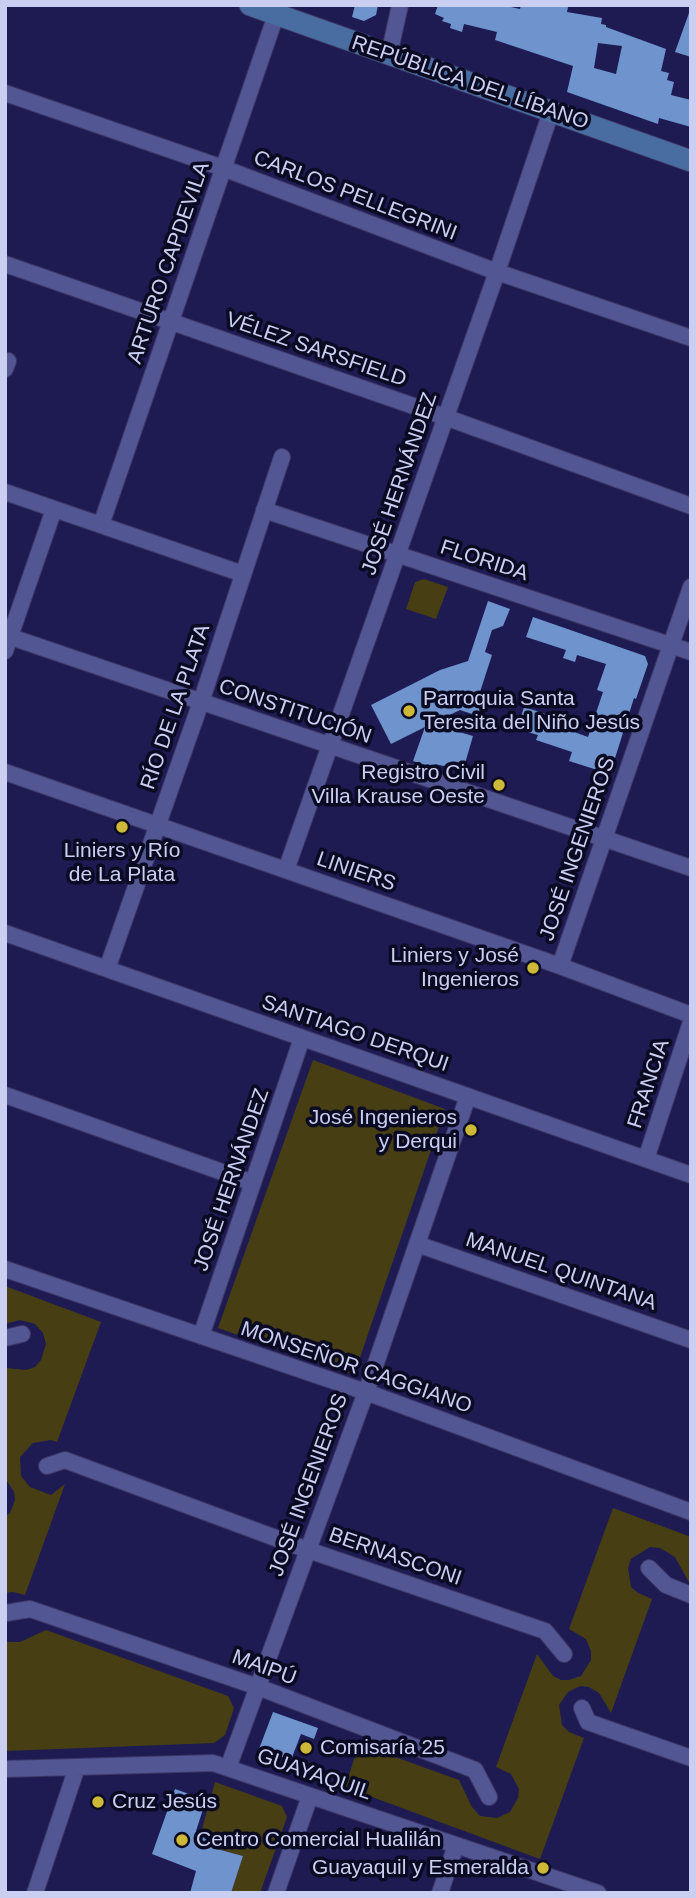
<!DOCTYPE html>
<meta charset="utf-8">
<style>
body{margin:0}
#map{position:relative;width:696px;height:1898px;overflow:hidden;background:#1e1b52;font-family:Arial,sans-serif}
canvas{display:block}
.frame{position:absolute;inset:0;border:7px solid #cacff2;pointer-events:none}
</style>
<div id="map">
<canvas width="696" height="1898"></canvas>
<div class="frame"></div>
</div>
<script>
const c = document.querySelector('canvas').getContext('2d');
c.lineJoin = 'round';
function fill(path, color) {
  c.fillStyle = color;
  c.fill(path, 'evenodd');
}
function shape(rows) {
  const path = new Path2D();
  for (const r of rows) {
    path.moveTo(r[0], r[1]);
    for (let i = 2; i < r.length; i += 2) path.lineTo(r[i], r[i + 1]);
  }
  return path;
}
function strokePath(path, color, width, dash) {
  c.strokeStyle = color;
  c.lineWidth = width;
  c.lineCap = dash ? 'butt' : 'round';
  c.setLineDash(dash || []);
  c.stroke(path);
}
function write(font, color, halo, rows, align = 'center') {
  c.font = font + ' Arial,sans-serif';
  c.lineWidth = 7;
  c.setLineDash([]);
  c.textBaseline = 'middle';
  c.strokeStyle = halo;
  c.fillStyle = color;
  for (const [text, x, y, turn = 0] of rows) {
    c.save();
    c.translate(x, y);
    c.rotate((+turn || 0) * Math.PI / 180);
    c.textAlign = isNaN(turn) ? turn : align;
    if (halo) c.strokeText(text, 0, 0);
    c.fillText(text, 0, 0);
    c.restore();
  }
}
fill(shape([
 [424,579,448,587,436,619,406,609,415,582],
 [313,1060,445,1109,354,1375,218,1328],
 [5,1286,101,1322,57,1442,51,1440,33,1443,20,1457,21,1476,30,1487,51,1495,65,1484,25,1595,13,1592,5,1593,5,1517,10,1513,15,1500,14,1492,5,1478,5,1370,6,1368,26,1370,35,1367,41,1360,46,1344,43,1333,35,1324,20,1320,5,1324],
 [613,1508,691,1537,691,1586,675,1557,660,1548,650,1547,631,1559,628,1568,631,1587,638,1593,652,1599,611,1713,599,1693,589,1687,580,1686,568,1692,559,1705,562,1725,569,1732,584,1738,540,1859,345,1787,359,1744,459,1780,472,1807,480,1816,497,1818,510,1812,518,1798,519,1789,511,1774,496,1767,537,1654,553,1676,561,1680,569,1680,581,1676,591,1660,591,1651,586,1639,569,1629],
 [46,1630,228,1696,234,1708,225,1735,214,1743,5,1751,5,1642,20,1642],
 [215,1782,282,1806,287,1817,260,1893,231,1893,243,1856,217,1849,201,1833]
]), '#473f13');
fill(shape([
 [355,5,378,5,376,15,364,21,352,17],
 [438,5,502,5,520,9,521,5,558,5,568,7,567,12,602,18,601,24,606,25,606,27,666,49,661,71,669,73,667,80,674,82,671,95,691,100,691,127,659,118,658,124,567,92,573,66,495,40,497,32,464,24,462,32,450,28,451,24,442,21,444,18,435,14],
 [598,43,622,46,616,74,594,68],
 [689,13,691,13,691,57,675,52],
 [488,601,510,609,503,626,492,630,485,652,492,655,480,692,486,694,478,716,460,710,431,724,473,736,464,767,449,763,448,767,435,764,434,768,413,761,425,727,391,744,371,705,440,670,468,661],
 [533,617,645,656,648,664,636,699,634,698,610,774,569,761,572,752,536,740,538,735,517,729,524,707,546,714,544,718,556,722,555,725,588,737,603,692,597,690,606,664,577,655,575,662,563,658,566,650,526,637],
 [273,1712,318,1728,314,1739,301,1734,291,1760,259,1749],
 [175,1789,206,1800,196,1831,217,1849,243,1856,231,1893,190,1893,196,1871,152,1854]
]), '#6e93cd');
const street = shape([
 [389,55,400,5],
 [5,93,223,168,497,272,691,338],
 [5,264,445,417,691,506],
 [5,369,8,361],
 [5,492,243,574],
 [264,510,691,652],
 [101,525,276,15],
 [5,635,691,868],
 [5,651,54,509],
 [5,772,560,966,691,1015],
 [286,870,497,272,551,112],
 [5,933,691,1175],
 [560,966,691,587],
 [107,969,201,702,282,457],
 [5,1095,253,1183],
 [646,1159,691,1022],
 [417,1244,691,1340],
 [5,1269,366,1392,691,1512],
 [201,1336,302,1038],
 [5,1338,22,1334],
 [47,1466,65,1460,308,1550,545,1631,564,1654],
 [649,1568,666,1585,691,1595],
 [6,1613,30,1609,258,1687,475,1770,489,1797],
 [582,1708,588,1722,691,1758],
 [228,1768,366,1392,468,1096],
 [5,1769,213,1763,598,1893],
 [35,1893,77,1767],
 [276,1893,310,1796],
 [440,1893,456,1845]
]);
const secondary = shape([
 [250,5,691,161]
]);
strokePath(street, '#3d3767', 18);
strokePath(secondary, '#3d3767', 23);
strokePath(street, '#525693', 16);
strokePath(secondary, '#496da1', 21);
for (const [x, y, r, color] of [
 [409,711,7,"#ceb837"],
 [499,785,7,"#ceb837"],
 [122,827,7,"#ceb837"],
 [533,968,7,"#ceb837"],
 [471,1130,7,"#ceb837"],
 [306,1748,7,"#ceb837"],
 [98,1802,7,"#ceb837"],
 [182,1840,7,"#ceb837"],
 [543,1868,7,"#ceb837"]
]) {
  const dot = new Path2D();
  dot.arc(x, y, r, 0, 2 * Math.PI);
  c.fillStyle = color;
  c.fill(dot);
  strokePath(dot, '#0a0b22', 2.5);
}
write('21px', '#cacff2', '#0a0b22', [
 ["REPÚBLICA DEL LÍBANO",470,83,19],
 ["CARLOS PELLEGRINI",355,196,21],
 ["ARTURO CAPDEVILA",169,263,-71],
 ["VÉLEZ SARSFIELD",316,350,19],
 ["JOSÉ HERNÁNDEZ",400,484,-71],
 ["FLORIDA",484,561,18],
 ["RÍO DE LA PLATA",176,707,-71],
 ["CONSTITUCIÓN",295,712,19],
 ["JOSÉ INGENIEROS",578,849,-71],
 ["LINIERS",356,872,19],
 ["SANTIAGO DERQUI",355,1034,19],
 ["FRANCIA",649,1084,-72],
 ["JOSÉ HERNÁNDEZ",232,1180,-71],
 ["MANUEL QUINTANA",561,1272,19],
 ["MONSEÑOR CAGGIANO",356,1368,19],
 ["JOSÉ INGENIEROS",309,1485,-70],
 ["BERNASCONI",395,1557,19],
 ["MAIPÚ",264,1668,20],
 ["GUAYAQUIL",314,1775,19]
]);
write('21px', '#cacff2', '#0a0b22', [
 ["Parroquia Santa",423,699],
 ["Teresita del Niño Jesús",423,723],
 ["Registro Civil",485,773,"right"],
 ["Villa Krause Oeste",485,797,"right"],
 ["Liniers y Río",122,851,"center"],
 ["de La Plata",122,875,"center"],
 ["Liniers y José",519,956,"right"],
 ["Ingenieros",519,980,"right"],
 ["José Ingenieros",457,1118,"right"],
 ["y Derqui",457,1142,"right"],
 ["Comisaría 25",320,1748],
 ["Cruz Jesús",112,1802],
 ["Centro Comercial Hualilán",196,1840],
 ["Guayaquil y Esmeralda",529,1868,"right"]
], 'left');
</script>
